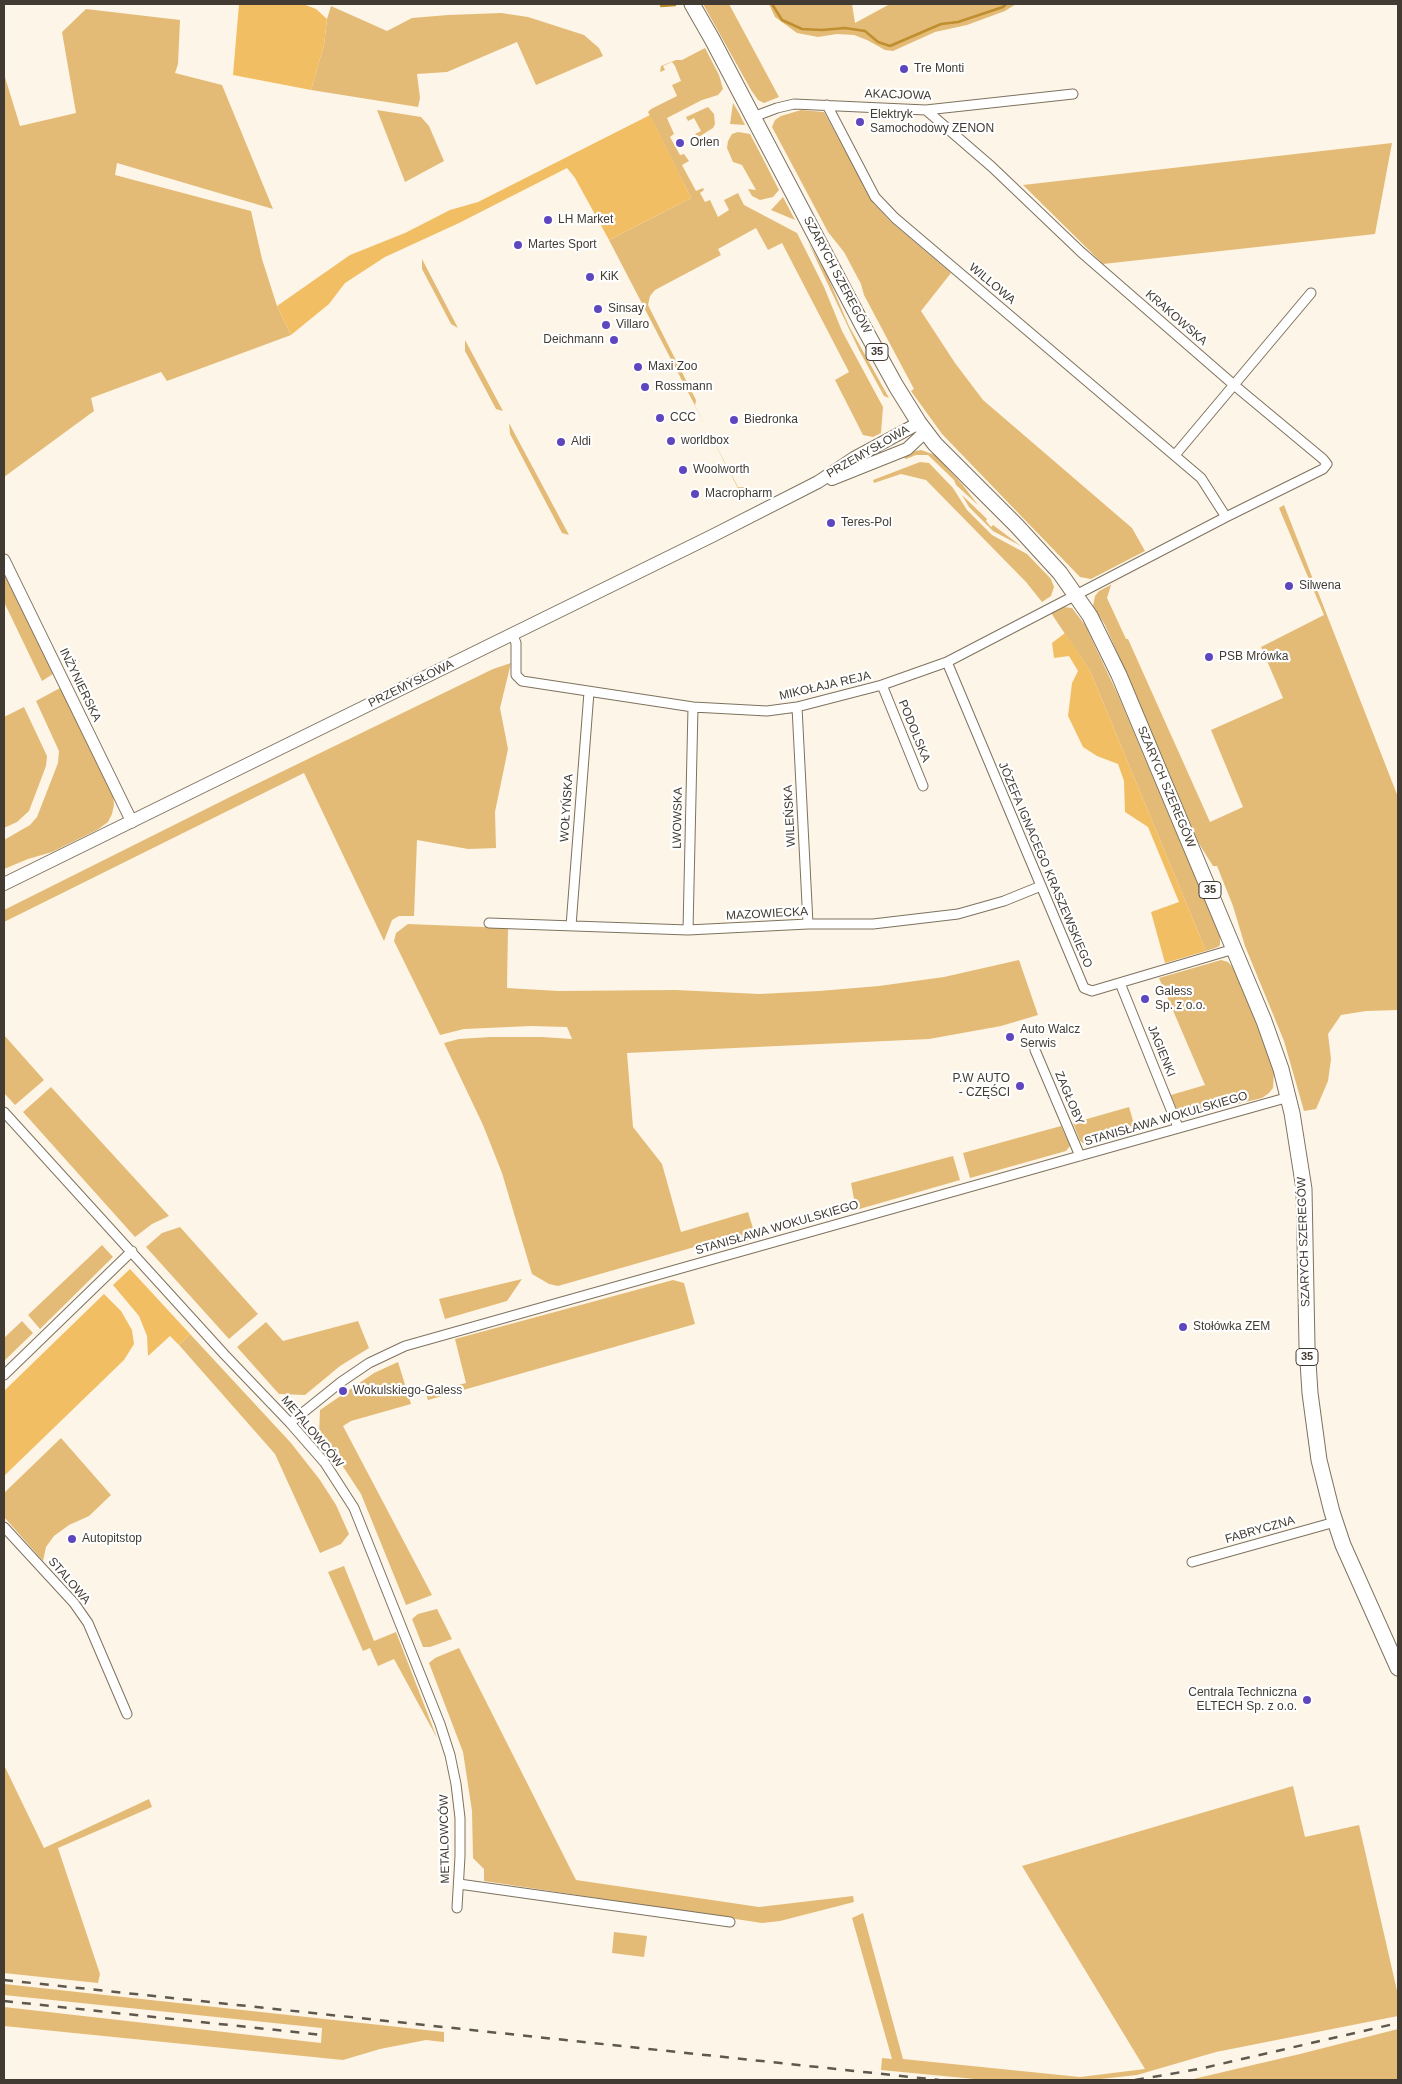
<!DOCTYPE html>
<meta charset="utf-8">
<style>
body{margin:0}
#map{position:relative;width:1402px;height:2084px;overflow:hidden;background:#fdf5e7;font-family:Arial,sans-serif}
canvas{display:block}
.frame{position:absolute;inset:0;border:5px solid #413b33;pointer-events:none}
</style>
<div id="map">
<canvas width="1402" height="2084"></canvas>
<div class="frame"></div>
</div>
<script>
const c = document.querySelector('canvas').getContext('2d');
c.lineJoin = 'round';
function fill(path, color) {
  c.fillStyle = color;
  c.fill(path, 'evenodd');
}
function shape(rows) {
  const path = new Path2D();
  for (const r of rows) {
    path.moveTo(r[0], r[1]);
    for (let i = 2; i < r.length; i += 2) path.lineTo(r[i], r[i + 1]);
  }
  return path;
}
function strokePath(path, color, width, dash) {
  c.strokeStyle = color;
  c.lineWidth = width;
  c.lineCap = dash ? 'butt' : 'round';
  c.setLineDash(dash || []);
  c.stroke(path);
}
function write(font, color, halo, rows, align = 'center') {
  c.font = font + ' Arial,sans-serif';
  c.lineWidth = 4.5;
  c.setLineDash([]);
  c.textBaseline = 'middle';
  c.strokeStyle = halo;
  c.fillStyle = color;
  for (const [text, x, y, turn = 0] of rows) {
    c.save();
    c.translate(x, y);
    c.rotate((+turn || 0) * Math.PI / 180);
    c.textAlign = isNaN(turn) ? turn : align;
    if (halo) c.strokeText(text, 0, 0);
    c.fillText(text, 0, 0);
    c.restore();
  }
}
fill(shape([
 [703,4,729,4,779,97,764,103,758,100,751,90],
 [769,4,852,4,855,23,890,4,1016,4,1005,11,967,25,935,32,893,51,885,50,867,40,854,35,837,34,818,37,797,33,775,17],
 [331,6,387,31,412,18,448,15,501,13,528,17,584,35,599,48,603,56,536,85,517,42,447,72,417,74,420,98,418,107,311,90,324,45,327,19],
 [86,9,180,20,178,64,175,73,222,85,273,209,117,163,115,175,251,211,262,259,277,306,291,335,167,381,161,372,91,398,94,411,4,477,4,74,20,126,76,113,62,32],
 [705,48,719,75,723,89,718,95,702,100,667,118,674,134,670,137,680,155,684,154,689,161,682,165,696,191,703,188,704,190,700,193,705,202,710,200,718,217,729,210,724,200,738,193,744,205,797,233,824,287,842,331,883,407,881,433,873,437,863,435,835,380,849,372,782,243,768,250,756,228,718,249,721,255,655,290,650,296,648,305,696,400,695,406,738,487,745,487,747,491,742,496,609,240,691,198,648,112,651,109,677,96,672,85,681,81,675,66,672,62,663,66,665,70,660,72,661,66,676,60,682,60],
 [733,103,739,113,745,125,730,124],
 [708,107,714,114,715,124,713,128,697,138,695,134,701,131,694,118,688,121,686,117],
 [377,110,421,117,429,126,444,161,405,182],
 [801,110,824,112,874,204,890,221,951,273,921,311,955,363,983,400,1132,528,1145,551,1091,579,1080,577,942,434,911,391,914,389,864,295,861,284,844,252,828,232,772,127,775,120,781,116],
 [738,132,750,134,759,151,779,190,773,197,760,200,752,196,748,189,756,190,742,165,733,162,727,148,728,141,732,134],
 [1392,143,1375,234,1103,264,1023,185],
 [783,197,795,220,771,210],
 [808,242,827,275,849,326,889,398,884,396,859,350],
 [422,259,458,328,451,324,422,269],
 [465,340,503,411,496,409,465,351],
 [509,423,569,535,562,533,510,434],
 [921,450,935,455,962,484,978,505,956,485,954,480,928,455,916,455,906,459,903,457,915,451],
 [920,462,929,463,953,488,967,510,992,535,1027,554,1051,579,1054,587,1051,596,1042,602,1026,582,926,480,901,474,874,483,873,480],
 [962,495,987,519,986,521,991,527,993,525,1021,546,993,531,969,507],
 [1284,505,1398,797,1398,1010,1366,1011,1341,1015,1328,1034,1331,1059,1328,1081,1316,1109,1304,1111,1284,1041,1245,946,1233,906,1217,866,1213,866,1198,842,1128,677,1105,625,1093,606,1095,596,1099,591,1126,577,1111,585,1107,598,1126,639,1128,639,1210,822,1243,807,1211,730,1283,698,1261,647,1324,615,1279,508],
 [4,574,53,674,42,681,4,602],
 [1064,607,1072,608,1085,625,1118,695,1220,936,1220,945,1218,947,1206,951,1090,671,1051,613],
 [511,663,500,708,508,749,495,812,496,848,468,849,417,840,414,916,399,916,392,920,384,941,304,773,4,922,4,910,238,793,493,669],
 [60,688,113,793,114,805,112,814,108,822,97,830,52,852,28,859,4,869,4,840,30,825,37,817,58,763,59,751,36,701],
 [24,707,47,756,46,766,29,811,17,822,4,828,4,717],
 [408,924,508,928,507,988,558,991,676,990,759,994,819,991,879,986,944,977,1019,960,1038,1015,1001,1026,929,1039,627,1053,633,1127,662,1164,681,1232,748,1212,756,1238,722,1248,719,1240,558,1286,549,1284,532,1274,502,1173,483,1125,444,1043,459,1039,490,1037,542,1037,572,1039,567,1027,531,1026,464,1029,440,1035,394,941,396,933],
 [1221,960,1228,962,1234,969,1243,988,1274,1072,1273,1088,1269,1093,1262,1098,1188,1116,1183,1115,1177,1110,1171,1095,1205,1085,1159,978],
 [4,1035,44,1080,15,1105,4,1093],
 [51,1087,169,1216,152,1224,135,1237,23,1112],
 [1129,1107,1136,1131,1086,1145,1080,1141,1073,1123],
 [1061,1126,1070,1146,1066,1151,970,1178,963,1153],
 [953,1156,960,1180,856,1210,851,1183],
 [180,1227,258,1314,229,1339,146,1247,162,1233],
 [102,1245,113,1257,40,1329,28,1315],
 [522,1279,507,1301,445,1319,439,1299],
 [673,1280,684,1283,695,1324,428,1400,426,1393,466,1383,455,1339],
 [22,1321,33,1333,4,1361,4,1338],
 [358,1321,369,1348,340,1366,305,1395,279,1394,237,1347,266,1322,283,1341],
 [190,1334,291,1443,320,1480,336,1505,349,1534,341,1544,320,1553,275,1454,179,1345],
 [398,1362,411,1404,351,1421,343,1426,432,1595,406,1605,361,1494,338,1459,319,1436,320,1410,374,1373],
 [61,1438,111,1495,89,1516,69,1525,54,1536,46,1547,43,1561,4,1517,4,1493],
 [344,1566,374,1641,396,1632,437,1738,394,1659,378,1666,370,1648,363,1651,328,1572],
 [437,1609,452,1639,430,1647,423,1647,412,1619,418,1614],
 [459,1648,576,1880,759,1907,853,1896,854,1902,780,1921,762,1923,484,1881,484,1869,473,1858,472,1811,463,1752,429,1663,435,1658],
 [4,1765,44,1848,149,1799,152,1807,58,1848,100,1974,98,1983,4,1973],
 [1293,1786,1305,1837,1359,1825,1398,1995,1398,2016,1216,2052,1137,2075,1092,2080,985,2080,881,2070,882,2058,892,2059,852,1918,863,1913,903,2059,1080,2077,1145,2069,1022,1866],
 [614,1932,647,1936,644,1957,612,1953],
 [4,1984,444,2032,444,2042,426,2040,380,2049,343,2060,4,2026,4,2007,321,2043,322,2028,4,1995],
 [1398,2029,1398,2080,1189,2080,1300,2054]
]), '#e4bb76');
fill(shape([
 [239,4,303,4,316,9,327,19,324,45,311,90,233,75],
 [650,115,691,198,609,240,575,178,567,168,459,223,385,257,345,283,329,304,291,335,277,306,350,255,405,233,450,210,478,202],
 [1065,633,1090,671,1206,951,1165,963,1151,912,1179,902,1148,827,1125,812,1124,781,1118,764,1097,756,1083,747,1068,716,1072,683,1078,671,1069,656,1054,658,1052,643],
 [130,1269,190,1334,179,1345,170,1336,148,1356,147,1336,139,1316,113,1285],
 [104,1294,121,1311,132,1330,134,1344,124,1360,4,1476,4,1391]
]), '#f2be64');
strokePath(shape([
 [772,4,782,20,802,29,822,30,845,28,865,31,878,42,890,46,941,24,958,22,1003,7,1006,4],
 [661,6,675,5]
]), '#bf8e2e', 2.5);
const minor = shape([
 [827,105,875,197,895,218,1201,478,1226,517,1323,469,1327,464,1323,459,1234,385,1081,252,992,167,926,110],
 [753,117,777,108,794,104,926,110,1073,94],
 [1175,455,1311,293],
 [512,633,516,643,516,675,522,681,693,707,767,711,797,707,882,685,947,662,1226,517],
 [947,662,1084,988,1092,991,1234,949],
 [882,685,923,786],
 [797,707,808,924],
 [489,923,688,930,808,924,873,924,958,914,1004,901,1041,886],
 [571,926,589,692],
 [688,930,693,707],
 [1120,983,1178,1127],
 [1035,1050,1080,1156],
 [4,1112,224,1354,290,1423,325,1463,354,1508,440,1724,450,1755,456,1784,460,1818,460,1856,457,1908],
 [4,1375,132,1251],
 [290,1423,341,1382,369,1363,405,1346,1289,1097],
 [4,1527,74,1603,88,1623,127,1714],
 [1192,1562,1335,1522],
 [459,1884,730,1922]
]);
const tertiary = shape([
 [4,560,132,822]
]);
const secondary = shape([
 [832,479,907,449,925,432],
 [4,884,712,536,818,482,854,458,919,423]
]);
const primary = shape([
 [692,4,712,39,864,328,896,386,919,423,935,444,1017,526,1060,573,1090,616,1119,675,1264,1021,1281,1069,1292,1113,1304,1189,1307,1346,1310,1393,1319,1460,1332,1512,1343,1545,1398,1668]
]);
strokePath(minor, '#7e725e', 11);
strokePath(tertiary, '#7e725e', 13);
strokePath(secondary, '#7e725e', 14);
strokePath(primary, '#7e725e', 17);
strokePath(minor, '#fff', 9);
strokePath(tertiary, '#fff', 11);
strokePath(secondary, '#fff', 12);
strokePath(primary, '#fff', 15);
strokePath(shape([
 [4,1980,939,2080],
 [4,2001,323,2035],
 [1135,2080,1199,2069,1398,2023]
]), '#5e584f', 2.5, [9, 9]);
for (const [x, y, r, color] of [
 [904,69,5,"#5e46bf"],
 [860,122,5,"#5e46bf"],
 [680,143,5,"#5e46bf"],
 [548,220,5,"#5e46bf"],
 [518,245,5,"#5e46bf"],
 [590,277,5,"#5e46bf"],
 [598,309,5,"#5e46bf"],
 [606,325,5,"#5e46bf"],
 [614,340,5,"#5e46bf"],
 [638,367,5,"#5e46bf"],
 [645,387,5,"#5e46bf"],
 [660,418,5,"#5e46bf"],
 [734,420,5,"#5e46bf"],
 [671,441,5,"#5e46bf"],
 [561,442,5,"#5e46bf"],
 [683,470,5,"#5e46bf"],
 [695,494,5,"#5e46bf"],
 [831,523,5,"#5e46bf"],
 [1289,586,5,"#5e46bf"],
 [1209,657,5,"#5e46bf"],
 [1145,999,5,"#5e46bf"],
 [1010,1037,5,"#5e46bf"],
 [1020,1086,5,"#5e46bf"],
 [1183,1327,5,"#5e46bf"],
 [343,1391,5,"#5e46bf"],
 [72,1539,5,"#5e46bf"],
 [1307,1700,5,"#5e46bf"]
]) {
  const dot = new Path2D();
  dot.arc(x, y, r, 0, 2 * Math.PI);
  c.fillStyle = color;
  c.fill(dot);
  strokePath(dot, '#fff', 2);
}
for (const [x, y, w] of [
 [877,352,22],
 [1210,890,22],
 [1307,1357,22]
]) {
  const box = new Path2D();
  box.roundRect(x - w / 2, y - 8.5, w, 17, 4);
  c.fillStyle = '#fff';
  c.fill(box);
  strokePath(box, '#413b33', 1);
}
write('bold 11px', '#413b33', null, [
 ["35",877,352],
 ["35",1210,890],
 ["35",1307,1357]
]);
write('12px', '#413b33', '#fff', [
 ["Tre Monti",914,69],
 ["Elektryk",870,115],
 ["Samochodowy ZENON",870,129],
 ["Orlen",690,143],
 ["LH Market",558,220],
 ["Martes Sport",528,245],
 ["KiK",600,277],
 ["Sinsay",608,309],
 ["Villaro",616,325],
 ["Deichmann",604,340,"right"],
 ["Maxi Zoo",648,367],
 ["Rossmann",655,387],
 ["CCC",670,418],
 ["Biedronka",744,420],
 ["worldbox",681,441],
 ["Aldi",571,442],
 ["Woolworth",693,470],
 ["Macropharm",705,494],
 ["Teres-Pol",841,523],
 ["Silwena",1299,586],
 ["PSB Mrówka",1219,657],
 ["Galess",1155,992],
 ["Sp. z o.o.",1155,1006],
 ["Auto Walcz",1020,1030],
 ["Serwis",1020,1044],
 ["P.W AUTO",1010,1079,"right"],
 ["- CZĘŚCI",1010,1093,"right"],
 ["Stołówka ZEM",1193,1327],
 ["Wokulskiego-Galess",353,1391],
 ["Autopitstop",82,1539],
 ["Centrala Techniczna",1297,1693,"right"],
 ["ELTECH Sp. z o.o.",1297,1707,"right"]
], 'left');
write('12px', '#413b33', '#fff', [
 ["AKACJOWA",898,95,2],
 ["SZARYCH SZEREGÓW",837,275,62],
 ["WILLOWA",992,284,40],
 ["KRAKOWSKA",1176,318,41],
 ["PRZEMYSŁOWA",868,452,-30],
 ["PRZEMYSŁOWA",411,684,-26],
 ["INŻYNIERSKA",80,685,64],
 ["MIKOŁAJA REJA",825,686,-13],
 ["PODOLSKA",914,731,68],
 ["SZARYCH SZEREGÓW",1166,787,67],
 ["WOŁYŃSKA",567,808,-86],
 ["WILEŃSKA",790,816,-93],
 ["LWOWSKA",678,818,-89],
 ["JÓZEFA IGNACEGO KRASZEWSKIEGO",1045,865,67],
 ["MAZOWIECKA",767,914,-3],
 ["JAGIENKI",1161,1051,68],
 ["ZAGŁOBY",1069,1098,67],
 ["STANISŁAWA WOKULSKIEGO",1166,1119,-16],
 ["STANISŁAWA WOKULSKIEGO",777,1228,-16],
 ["SZARYCH SZEREGÓW",1304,1242,-92],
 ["METALOWCÓW",312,1432,50],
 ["FABRYCZNA",1260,1530,-16],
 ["STALOWA",69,1581,49],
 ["METALOWCÓW",445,1839,-91]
]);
</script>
